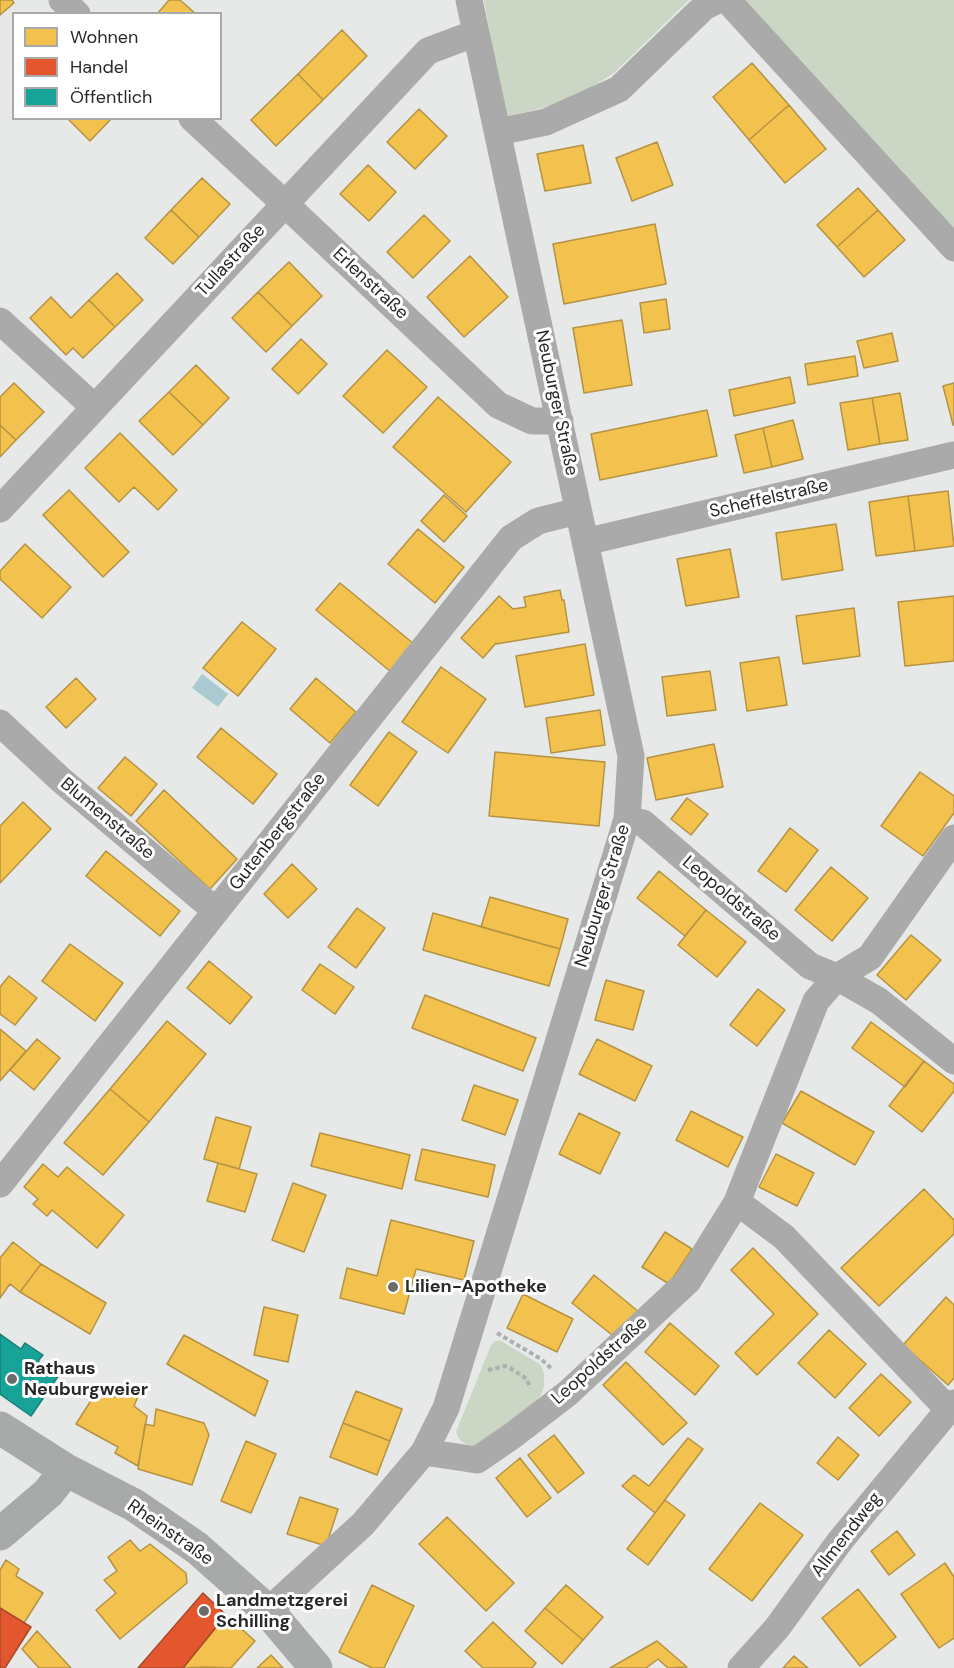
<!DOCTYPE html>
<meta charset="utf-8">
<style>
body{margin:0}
#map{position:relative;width:954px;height:1668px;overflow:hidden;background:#e6e9e8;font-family:"DM Sans",sans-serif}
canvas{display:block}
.legend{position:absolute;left:12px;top:12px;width:210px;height:108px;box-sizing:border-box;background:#fff;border:2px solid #a9a9a9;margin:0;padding:8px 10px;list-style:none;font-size:18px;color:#272929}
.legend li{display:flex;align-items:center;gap:12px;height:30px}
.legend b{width:30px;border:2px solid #a9a9a9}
</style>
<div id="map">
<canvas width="954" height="1668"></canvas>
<ul class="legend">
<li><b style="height:16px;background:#f2c14e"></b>Wohnen</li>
<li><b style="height:16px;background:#e4572e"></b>Handel</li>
<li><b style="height:16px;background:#17a398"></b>Öffentlich</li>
</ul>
</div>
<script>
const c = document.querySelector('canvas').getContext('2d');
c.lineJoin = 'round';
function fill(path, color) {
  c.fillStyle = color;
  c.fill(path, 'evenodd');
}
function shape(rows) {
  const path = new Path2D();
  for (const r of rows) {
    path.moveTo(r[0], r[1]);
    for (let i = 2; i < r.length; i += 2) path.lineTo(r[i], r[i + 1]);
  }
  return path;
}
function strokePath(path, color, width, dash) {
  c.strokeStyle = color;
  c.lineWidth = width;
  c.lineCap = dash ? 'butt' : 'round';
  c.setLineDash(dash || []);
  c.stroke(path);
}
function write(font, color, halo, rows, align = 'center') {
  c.font = font + ' "DM Sans",sans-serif';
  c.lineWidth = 6;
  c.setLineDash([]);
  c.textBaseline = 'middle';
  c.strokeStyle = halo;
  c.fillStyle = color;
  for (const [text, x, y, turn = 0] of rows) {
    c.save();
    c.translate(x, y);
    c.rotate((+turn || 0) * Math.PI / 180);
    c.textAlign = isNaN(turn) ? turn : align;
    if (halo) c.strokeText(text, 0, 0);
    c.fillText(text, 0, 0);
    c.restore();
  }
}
fill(shape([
 [484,0,689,0,614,73,570,101,505,117],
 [743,0,954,0,954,232],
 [495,1341,501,1341,541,1365,544,1374,544,1387,541,1395,534,1403,479,1447,467,1445,459,1439,456,1432,491,1345]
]), '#cbd6c4');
fill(shape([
 [202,674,228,694,218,707,192,688]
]), '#a8cad0');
const homes = shape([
 [0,0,12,0,14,3,0,15,0,0],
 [169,0,180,0,196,14,157,14,169,0],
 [342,30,367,56,323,100,298,74,342,30],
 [752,63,789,105,749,140,713,97,752,63],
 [298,74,323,100,276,146,251,120,298,74],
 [789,105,826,149,785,183,749,140,789,105],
 [419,109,447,136,415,169,387,142,419,109],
 [67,118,112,118,90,141,67,118],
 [657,142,673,185,632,201,616,158,657,142],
 [583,145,591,183,545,191,537,154,583,145],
 [368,165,396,192,369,221,340,194,368,165],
 [202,178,230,204,199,237,171,210,202,178],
 [858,188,878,210,837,247,817,225,858,188],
 [171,210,199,237,173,264,145,238,171,210],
 [878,210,905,240,864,277,837,247,878,210],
 [424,215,450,241,413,278,387,252,424,215],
 [655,224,666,284,564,304,553,244,655,224],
 [470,256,508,297,464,337,427,297,470,256],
 [289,262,322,296,292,326,258,292,289,262],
 [117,273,143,300,115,327,89,300,117,273],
 [258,292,292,326,266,352,232,318,258,292],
 [51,297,71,318,89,300,115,327,83,358,73,348,66,355,30,318,51,297],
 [666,299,670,329,644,333,640,303,666,299],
 [622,320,632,385,584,393,573,328,622,320],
 [892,333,898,361,864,368,857,341,892,333],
 [301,339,327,364,298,394,272,369,301,339],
 [387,350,427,387,383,433,343,396,387,350],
 [855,356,858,376,808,385,805,364,855,356],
 [196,365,229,398,203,425,169,392,196,365],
 [790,377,795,403,734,416,729,390,790,377],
 [14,383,44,412,16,440,0,425,0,397,14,383],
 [954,383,954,425,953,425,943,386,954,383],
 [169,392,203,425,173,455,139,421,169,392],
 [900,393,908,440,880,444,872,398,900,393],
 [438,397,511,462,466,512,393,447,438,397],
 [872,398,880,444,848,450,840,403,872,398],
 [707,410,717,456,600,480,591,434,707,410],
 [793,420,803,459,772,467,763,428,793,420],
 [0,425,16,440,0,457,0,425],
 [763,428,772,467,744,473,735,435,763,428],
 [120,433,177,490,158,510,134,487,119,502,85,468,120,433],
 [69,490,129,552,103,577,43,515,69,490],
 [948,491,954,546,915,551,908,496,948,491],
 [444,495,467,516,444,542,421,521,444,495],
 [908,496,915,551,876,556,869,502,908,496],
 [836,524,843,570,782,580,776,533,836,524],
 [418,529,464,567,435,603,388,564,418,529],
 [25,544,71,587,42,618,0,579,0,571,25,544],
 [730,549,739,597,686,606,677,559,730,549],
 [340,583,414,644,391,672,316,610,340,583],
 [560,590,562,600,564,600,569,632,496,644,496,643,483,658,461,638,499,596,513,609,526,607,524,597,560,590],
 [954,596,954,661,905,666,898,602,954,596],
 [854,608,860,656,803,664,796,616,854,608],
 [242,622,276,649,238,696,203,668,242,622],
 [585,644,594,695,525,707,516,656,585,644],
 [779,657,787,705,747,711,740,663,779,657],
 [441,667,486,699,448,753,402,722,441,667],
 [710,671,716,710,667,716,662,677,710,671],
 [76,678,96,699,66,728,46,707,76,678],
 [316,678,356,712,330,743,290,709,316,678],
 [600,710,605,745,551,753,546,718,600,710],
 [221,728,277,774,253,804,197,757,221,728],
 [389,732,417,752,378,806,350,785,389,732],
 [714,744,723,787,656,800,647,758,714,744],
 [495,752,605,762,599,826,489,816,495,752],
 [125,757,157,784,131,816,98,788,125,757],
 [920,772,954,796,954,813,923,856,881,826,920,772],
 [164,790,237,859,210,889,136,821,164,790],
 [687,798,708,814,691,835,671,819,687,798],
 [23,802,51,829,0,883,0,826,23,802],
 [790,828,818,850,786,892,758,871,790,828],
 [106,851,180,911,160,936,86,876,106,851],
 [292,864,317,889,288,918,264,894,292,864],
 [831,867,868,898,832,941,795,910,831,867],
 [659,871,706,910,685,936,637,898,659,871],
 [490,897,568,919,560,949,481,927,490,897],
 [357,908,385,928,356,968,328,947,357,908],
 [706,910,746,942,717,977,678,945,706,910],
 [433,913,560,949,549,986,423,950,433,913],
 [911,935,941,960,906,1000,877,975,911,935],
 [70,944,123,983,95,1021,42,981,70,944],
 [209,961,252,997,230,1024,187,988,209,961],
 [320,964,354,987,335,1014,302,990,320,964],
 [9,976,37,998,15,1025,0,1014,0,987,9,976],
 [606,980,644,991,633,1030,595,1020,606,980],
 [758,989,785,1010,757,1046,730,1025,758,989],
 [425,995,536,1038,523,1071,412,1028,425,995],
 [167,1021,206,1054,149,1122,110,1089,167,1021],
 [871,1022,924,1061,905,1087,852,1048,871,1022],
 [0,1029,26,1051,0,1081,0,1029],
 [37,1039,60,1058,34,1090,10,1070,37,1039],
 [597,1039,652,1066,635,1101,579,1074,597,1039],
 [924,1061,954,1084,954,1091,922,1132,889,1106,924,1061],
 [474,1085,518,1100,505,1135,462,1120,474,1085],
 [110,1089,149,1122,103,1175,64,1143,110,1089],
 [801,1091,874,1132,855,1165,782,1123,801,1091],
 [691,1111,743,1137,728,1167,676,1140,691,1111],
 [579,1113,620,1133,600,1174,559,1154,579,1113],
 [216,1117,251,1127,239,1169,204,1159,216,1117],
 [320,1133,410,1155,402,1189,311,1166,320,1133],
 [422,1149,495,1165,488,1197,415,1180,422,1149],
 [776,1154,814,1173,797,1206,759,1187,776,1154],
 [218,1163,257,1174,245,1212,207,1201,218,1163],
 [43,1164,58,1177,67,1167,124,1215,97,1248,52,1210,47,1216,33,1204,38,1199,24,1187,43,1164],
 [293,1183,326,1195,304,1252,272,1240,293,1183],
 [924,1189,954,1220,954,1234,879,1306,841,1268,924,1189],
 [391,1220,474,1241,464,1280,416,1269,404,1314,340,1298,347,1268,377,1276,391,1220],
 [665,1232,692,1249,669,1284,642,1267,665,1232],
 [13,1242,41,1264,20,1292,10,1284,0,1298,0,1258,13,1242],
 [753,1248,818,1314,757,1375,735,1353,774,1314,731,1270,753,1248],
 [41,1264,106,1303,90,1334,20,1292,41,1264],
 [594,1275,639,1312,617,1339,572,1303,594,1275],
 [523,1294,573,1319,557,1352,507,1328,523,1294],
 [946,1297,954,1305,954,1378,948,1385,903,1345,946,1297],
 [264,1307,298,1315,288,1362,254,1355,264,1307],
 [670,1323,719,1366,695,1395,645,1352,670,1323],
 [829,1330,866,1364,835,1398,798,1363,829,1330],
 [184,1335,268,1381,255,1416,167,1364,184,1335],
 [626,1362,687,1423,663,1445,603,1385,626,1362],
 [881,1374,911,1402,879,1436,849,1408,881,1374],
 [124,1386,139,1394,134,1406,147,1416,138,1466,115,1453,118,1447,76,1424,99,1388,115,1397,124,1386],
 [356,1391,402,1409,390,1441,343,1423,356,1391],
 [156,1409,204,1423,209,1435,192,1485,138,1469,145,1424,154,1426,156,1409],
 [343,1423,390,1441,377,1475,330,1457,343,1423],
 [554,1435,584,1473,558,1493,528,1455,554,1435],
 [838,1437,859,1455,838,1480,817,1463,838,1437],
 [688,1438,703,1449,655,1513,622,1486,634,1475,649,1486,688,1438],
 [246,1441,276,1454,251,1513,221,1501,246,1441],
 [520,1458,551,1498,527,1517,496,1478,520,1458],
 [300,1497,338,1509,326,1546,287,1534,300,1497],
 [665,1500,685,1515,648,1565,627,1549,665,1500],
 [760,1503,803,1535,752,1601,709,1569,760,1503],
 [447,1517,514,1583,486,1611,419,1544,447,1517],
 [897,1531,915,1555,889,1575,871,1551,897,1531],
 [130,1540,140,1551,150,1544,186,1573,187,1583,120,1639,96,1610,116,1593,104,1580,117,1571,108,1557,130,1540],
 [6,1560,19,1569,16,1576,43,1593,24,1623,0,1608,0,1570,6,1560],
 [945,1563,954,1577,954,1638,939,1648,901,1594,945,1563],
 [372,1585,414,1606,384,1668,372,1668,339,1652,372,1585],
 [566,1585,603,1617,583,1640,545,1608,566,1585],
 [858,1589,896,1637,860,1666,822,1618,858,1589],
 [545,1608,583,1640,562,1664,525,1631,545,1608],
 [226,1615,255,1641,231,1668,205,1667,183,1668,226,1615],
 [493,1622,536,1663,532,1668,483,1668,465,1651,493,1622],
 [37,1631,71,1668,39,1668,22,1649,37,1631],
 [657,1641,687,1667,668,1668,658,1659,646,1668,610,1668,657,1641],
 [271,1655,283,1668,257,1668,271,1655],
 [794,1656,808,1668,783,1668,794,1656]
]);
fill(homes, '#f2c14e');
strokePath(homes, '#b59343', 1.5);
const shops = shape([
 [203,1593,226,1615,183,1668,138,1668,203,1593],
 [0,1608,31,1627,5,1668,0,1668,0,1608]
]);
fill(shops, '#e4572e');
strokePath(shops, '#ab492c', 1.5);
const public = shape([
 [0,1334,21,1349,25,1343,43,1355,38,1361,59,1375,31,1416,0,1394,0,1334]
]);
fill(public, '#17a398');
strokePath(public, '#1c7e77', 1.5);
strokePath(shape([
 [497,1333,541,1359,551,1368],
 [488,1370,505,1366,510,1368,527,1379,530,1388]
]), '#aeafaf', 4, [4.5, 3]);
strokePath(shape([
 [62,0,77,14],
 [727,0,954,248],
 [192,118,284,203,498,405,532,421,560,421],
 [498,132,546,122,619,89,704,7,718,0],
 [0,321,94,407],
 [0,509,428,51,476,33],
 [585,542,954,455],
 [0,723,60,779,216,911],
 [627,819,643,823,810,966,837,977,879,1001,954,1061],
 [0,1184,511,538,538,521,578,511],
 [737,1202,784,1237,948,1409],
 [424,1452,477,1460,512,1436,568,1393,688,1281,737,1202,816,1001,837,977,870,957,954,838],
 [268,1611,363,1524,424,1452,446,1408,627,819,631,756,469,0],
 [741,1668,777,1628,840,1541,954,1403]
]), '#aaa', 27);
strokePath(shape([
 [0,1428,66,1470,134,1505,197,1548,268,1611,316,1668],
 [0,1534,48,1493,66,1470]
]), '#a8a9a9', 33);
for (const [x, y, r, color] of [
 [393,1287,6,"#6a6c6c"],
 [12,1379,6,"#6a6c6c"],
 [204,1611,6,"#6a6c6c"]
]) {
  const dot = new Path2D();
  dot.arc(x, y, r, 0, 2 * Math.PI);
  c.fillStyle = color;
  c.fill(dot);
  strokePath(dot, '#fff', 2);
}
write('18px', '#272929', '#fff', [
 ["Tullastraße",231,261,-47],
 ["Erlenstraße",370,284,43],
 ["Neuburger Straße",556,403,78],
 ["Scheffelstraße",769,499,-13],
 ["Blumenstraße",107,819,40],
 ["Gutenbergstraße",278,832,-52],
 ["Neuburger Straße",603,896,-73],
 ["Leopoldstraße",731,899,40],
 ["Leopoldstraße",600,1361,-42],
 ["Rheinstraße",170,1533,35],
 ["Allmendweg",847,1535,-52]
]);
write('bold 18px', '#272929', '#fff', [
 ["Lilien-Apotheke",405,1287],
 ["Rathaus",24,1369],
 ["Neuburgweier",24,1390],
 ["Landmetzgerei",216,1601],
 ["Schilling",216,1622]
], 'left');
</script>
